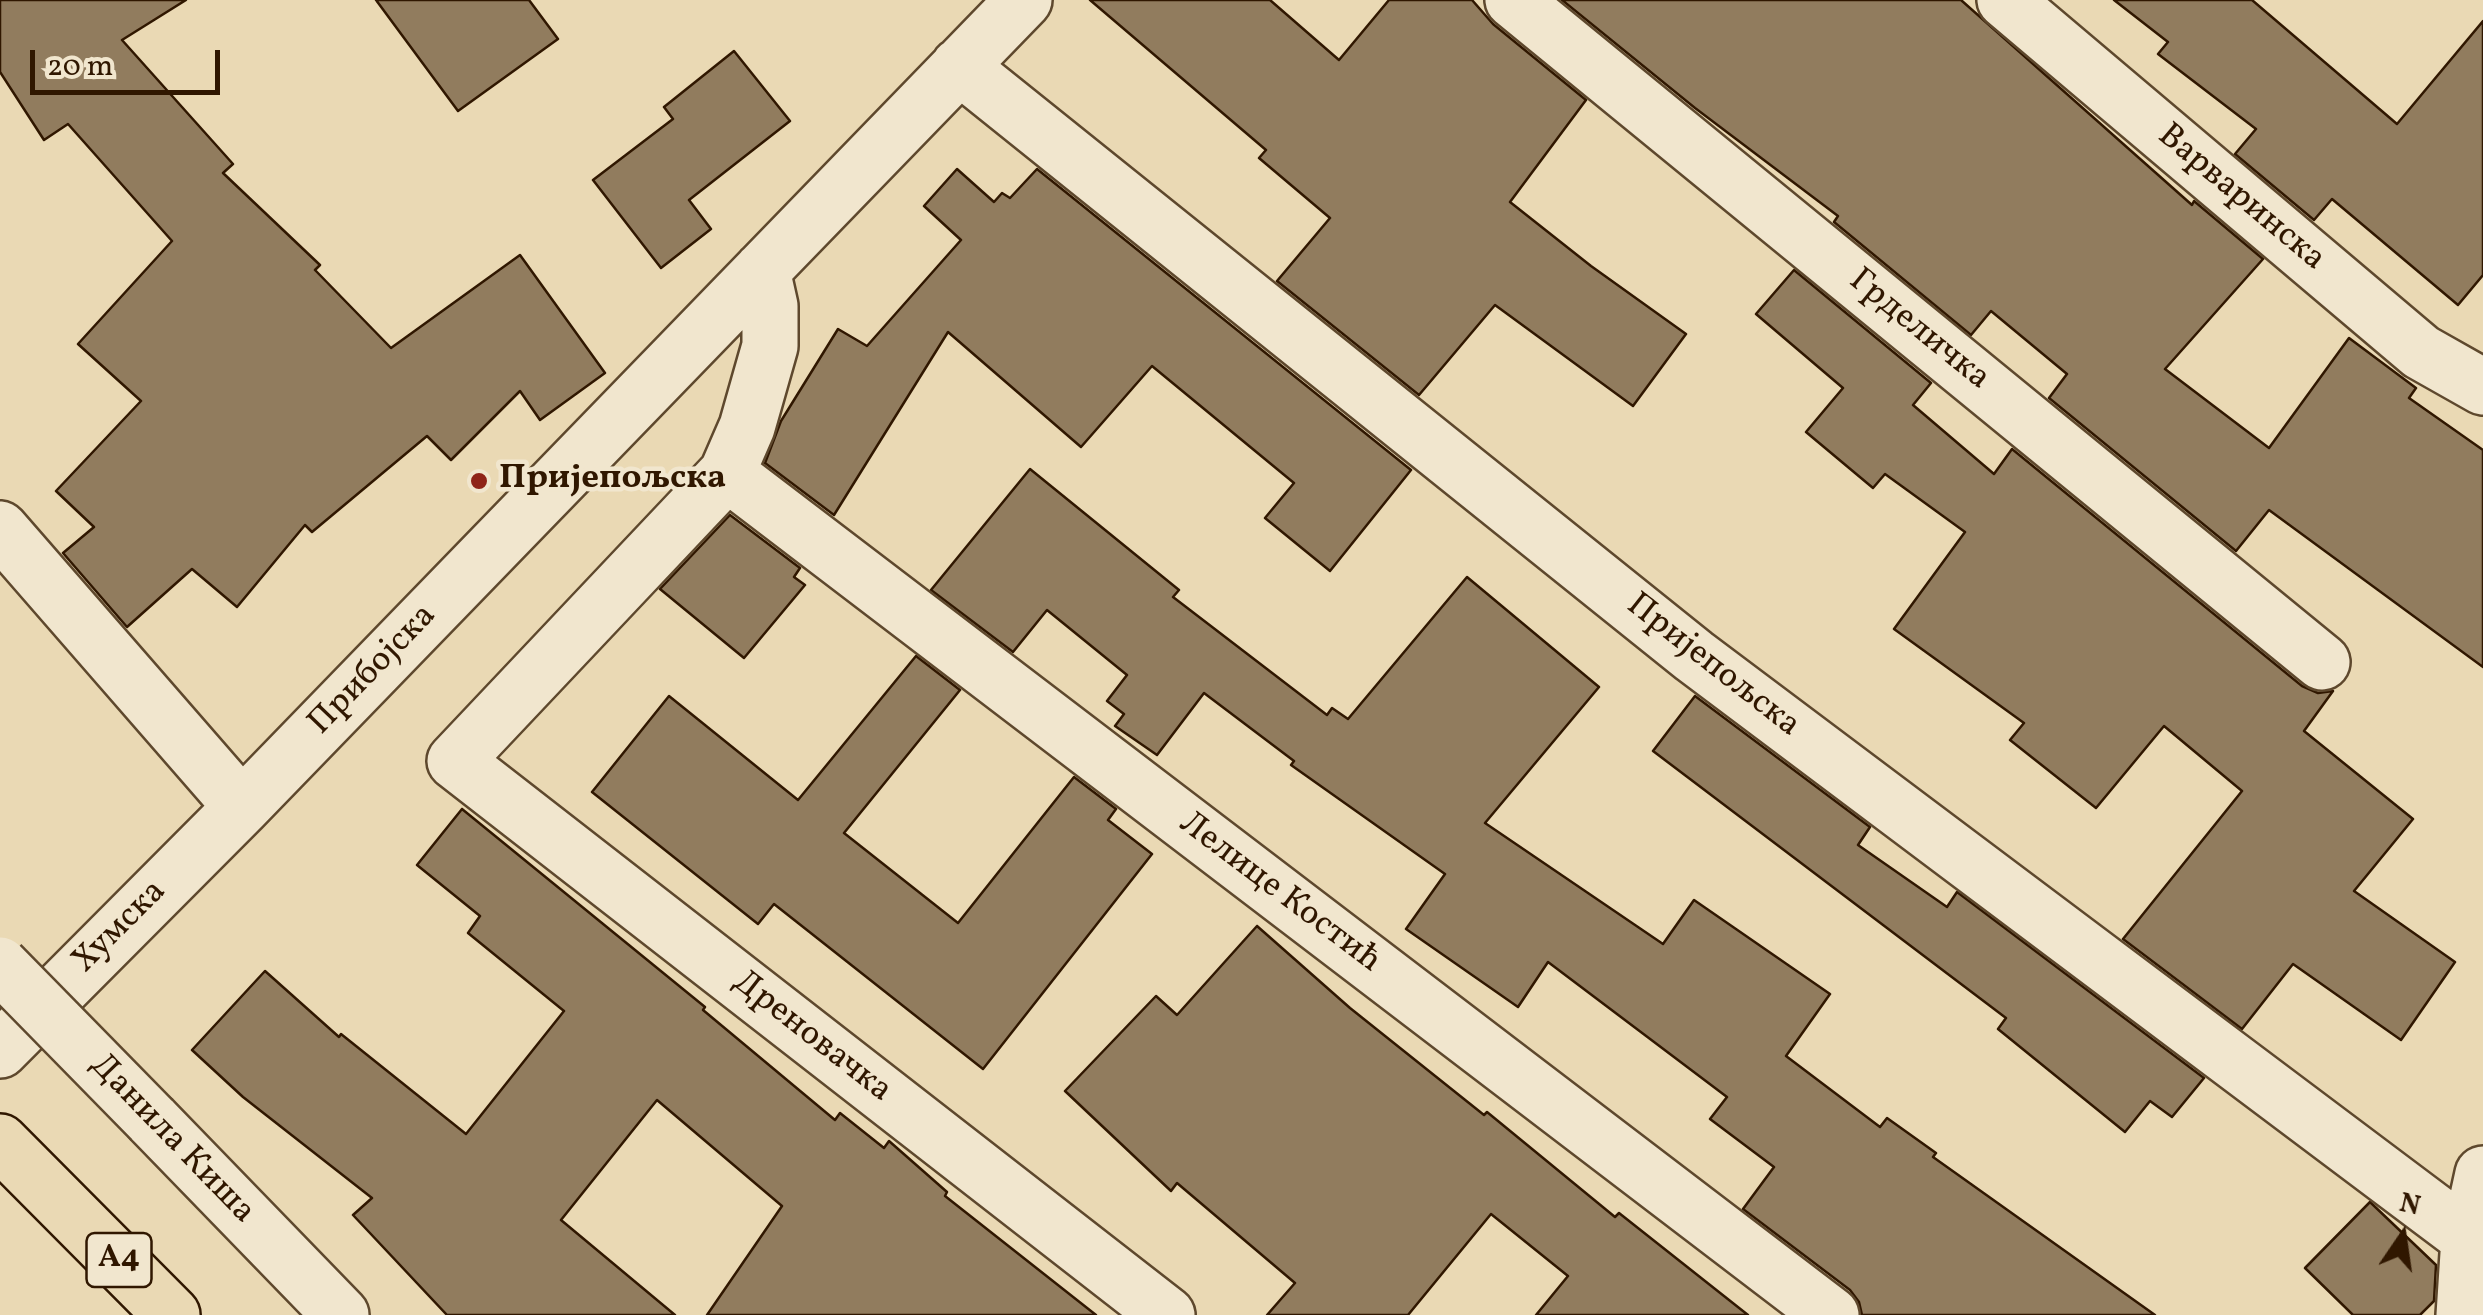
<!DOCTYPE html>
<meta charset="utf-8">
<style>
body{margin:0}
#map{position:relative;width:2483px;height:1315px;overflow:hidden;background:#ead9b4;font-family:Vollkorn,serif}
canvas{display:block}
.north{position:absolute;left:2353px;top:1185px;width:100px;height:100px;-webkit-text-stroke:8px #f1e6ce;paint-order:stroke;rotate:13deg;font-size:28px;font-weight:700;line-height:40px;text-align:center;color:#301700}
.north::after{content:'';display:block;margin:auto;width:35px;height:45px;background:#301700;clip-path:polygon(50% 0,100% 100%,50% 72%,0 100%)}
.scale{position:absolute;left:30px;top:50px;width:190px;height:45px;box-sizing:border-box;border:5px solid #301700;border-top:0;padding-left:12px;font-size:30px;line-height:35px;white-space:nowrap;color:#301700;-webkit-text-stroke:8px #f1e6ce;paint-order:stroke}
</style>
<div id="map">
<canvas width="2483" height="1315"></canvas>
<div class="north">N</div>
<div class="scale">20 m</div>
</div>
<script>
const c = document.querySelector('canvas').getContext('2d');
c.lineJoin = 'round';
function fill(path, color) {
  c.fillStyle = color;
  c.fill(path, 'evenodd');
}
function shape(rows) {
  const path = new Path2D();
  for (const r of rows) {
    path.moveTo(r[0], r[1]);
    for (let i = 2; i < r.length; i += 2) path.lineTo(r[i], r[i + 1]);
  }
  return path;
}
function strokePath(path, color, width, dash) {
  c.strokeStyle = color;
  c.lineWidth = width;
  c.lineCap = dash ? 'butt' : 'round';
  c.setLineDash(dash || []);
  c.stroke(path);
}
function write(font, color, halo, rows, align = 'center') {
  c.font = font + ' Vollkorn,serif';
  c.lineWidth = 9;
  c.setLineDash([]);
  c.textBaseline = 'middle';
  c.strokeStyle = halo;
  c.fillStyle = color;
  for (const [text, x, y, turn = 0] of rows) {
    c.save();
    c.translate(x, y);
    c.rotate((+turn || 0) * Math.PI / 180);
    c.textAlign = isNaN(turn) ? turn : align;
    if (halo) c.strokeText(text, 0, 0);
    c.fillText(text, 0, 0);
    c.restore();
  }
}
const building = shape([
 [0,0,186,0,122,40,233,164,223,173,320,265,315,270,391,348,520,255,605,373,540,420,520,391,451,460,427,436,312,532,305,525,237,607,192,569,127,627,63,553,94,527,56,491,141,401,78,344,172,241,68,124,44,140,0,72,0,0],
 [376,0,529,0,558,39,458,111,376,0],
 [1090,0,1270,0,1339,60,1389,0,1472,0,1493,24,1586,100,1510,202,1591,266,1686,334,1633,406,1495,305,1419,395,1277,281,1330,218,1259,158,1266,150,1090,0],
 [1562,0,1961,0,2192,205,2194,201,2263,259,2165,369,2269,448,2349,338,2416,388,2409,398,2483,450,2483,667,2269,510,2236,551,2049,398,2067,374,1991,311,1971,335,1834,222,1838,216,1695,108,1562,0],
 [2114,0,2252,0,2397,124,2483,21,2483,275,2458,305,2332,199,2314,220,2235,154,2256,129,2158,54,2168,42,2114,0],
 [734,51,790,121,689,200,711,229,661,268,593,180,673,119,664,107,734,51],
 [957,169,994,202,1002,193,1010,198,1037,169,1411,470,1330,571,1265,518,1294,483,1152,366,1081,447,948,332,834,515,765,463,781,421,838,329,867,346,961,240,924,206,957,169],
 [1794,270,1931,383,1913,405,1994,474,2012,449,2302,686,2318,693,2333,691,2304,731,2413,819,2354,891,2455,962,2401,1040,2293,964,2242,1029,2123,939,2242,791,2164,726,2096,808,2010,740,2024,723,1894,629,1965,532,1885,474,1873,488,1806,432,1843,388,1756,314,1794,270],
 [1030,469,1179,590,1173,597,1327,715,1332,708,1348,719,1467,577,1599,687,1485,823,1663,944,1694,900,1830,994,1786,1056,1880,1127,1887,1118,1936,1153,1933,1157,2155,1315,1862,1315,1859,1302,1850,1290,1743,1209,1774,1167,1710,1119,1727,1097,1548,962,1518,1007,1406,929,1445,874,1291,765,1294,761,1204,693,1157,755,1115,726,1124,714,1107,701,1127,675,1047,610,1013,652,931,590,1030,469],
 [730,515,800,568,794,577,805,585,744,658,660,589,730,515],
 [916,656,960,690,844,833,958,923,1074,777,1116,809,1108,820,1152,854,983,1069,774,904,758,924,592,792,669,696,798,800,916,656],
 [1695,696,1870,827,1858,845,1947,907,1957,892,2204,1078,2172,1117,2150,1101,2125,1132,1998,1029,2006,1018,1653,751,1695,696],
 [462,809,705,1007,703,1010,835,1120,840,1113,884,1148,889,1141,947,1192,945,1196,1096,1315,707,1315,782,1206,657,1100,561,1220,675,1315,447,1315,353,1215,372,1198,243,1097,192,1050,265,971,339,1037,341,1034,466,1134,564,1011,468,933,480,916,417,865,462,809],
 [1257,926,1350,1008,1484,1115,1487,1112,1615,1217,1619,1213,1748,1315,1536,1315,1568,1276,1491,1214,1408,1315,1267,1315,1295,1283,1177,1183,1171,1191,1065,1091,1156,996,1177,1015,1257,926],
 [2370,1202,2436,1265,2434,1301,2420,1315,2353,1315,2305,1268,2370,1202]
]);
fill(building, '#917c5e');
strokePath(building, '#301700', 2.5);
const minor = shape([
 [1513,0,2322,662],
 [2005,0,2421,352,2483,387],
 [959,66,1694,656,2469,1238,2483,1240],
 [762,270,770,306,770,346,747,427,727,473,455,761,1167,1315],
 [727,473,1831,1315],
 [0,529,242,807],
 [0,1050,242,807,1024,0],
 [152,1120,341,1315],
 [2464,1315,2469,1238,2483,1174]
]);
const highway = shape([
 [0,1142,172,1315]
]);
strokePath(minor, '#5e482d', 60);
strokePath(highway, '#301700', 60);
strokePath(minor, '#f1e6ce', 55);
strokePath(highway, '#ead9b4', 55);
const minorBridge = shape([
 [0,965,152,1120]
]);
strokePath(minorBridge, '#5e482d', 60, []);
strokePath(minorBridge, '#f1e6ce', 55);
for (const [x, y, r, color] of [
 [479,481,10,"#8f2418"]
]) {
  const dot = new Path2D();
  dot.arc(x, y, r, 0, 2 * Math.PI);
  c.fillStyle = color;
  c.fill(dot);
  strokePath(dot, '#f1e6ce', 4);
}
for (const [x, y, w] of [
 [119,1260,65]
]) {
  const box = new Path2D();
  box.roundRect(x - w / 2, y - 27, w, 54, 8);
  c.fillStyle = '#f1e6ce';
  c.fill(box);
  strokePath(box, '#301700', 2.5);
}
write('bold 32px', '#301700', null, [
 ["A4",119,1260]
]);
write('35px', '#301700', '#f1e6ce', [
 ["Варваринска",2240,199,40],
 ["Грделичка",1918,331,39],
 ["Пријепољска",1712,667,38],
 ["Прибојска",374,671,-46],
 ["Лелице Костић",1279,894,37],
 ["Хумска",121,928,-45],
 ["Дреновачка",811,1038,38],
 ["Данила Киша",171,1140,46]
]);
write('bold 35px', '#301700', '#f1e6ce', [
 ["Пријепољска",499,481]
], 'left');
</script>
